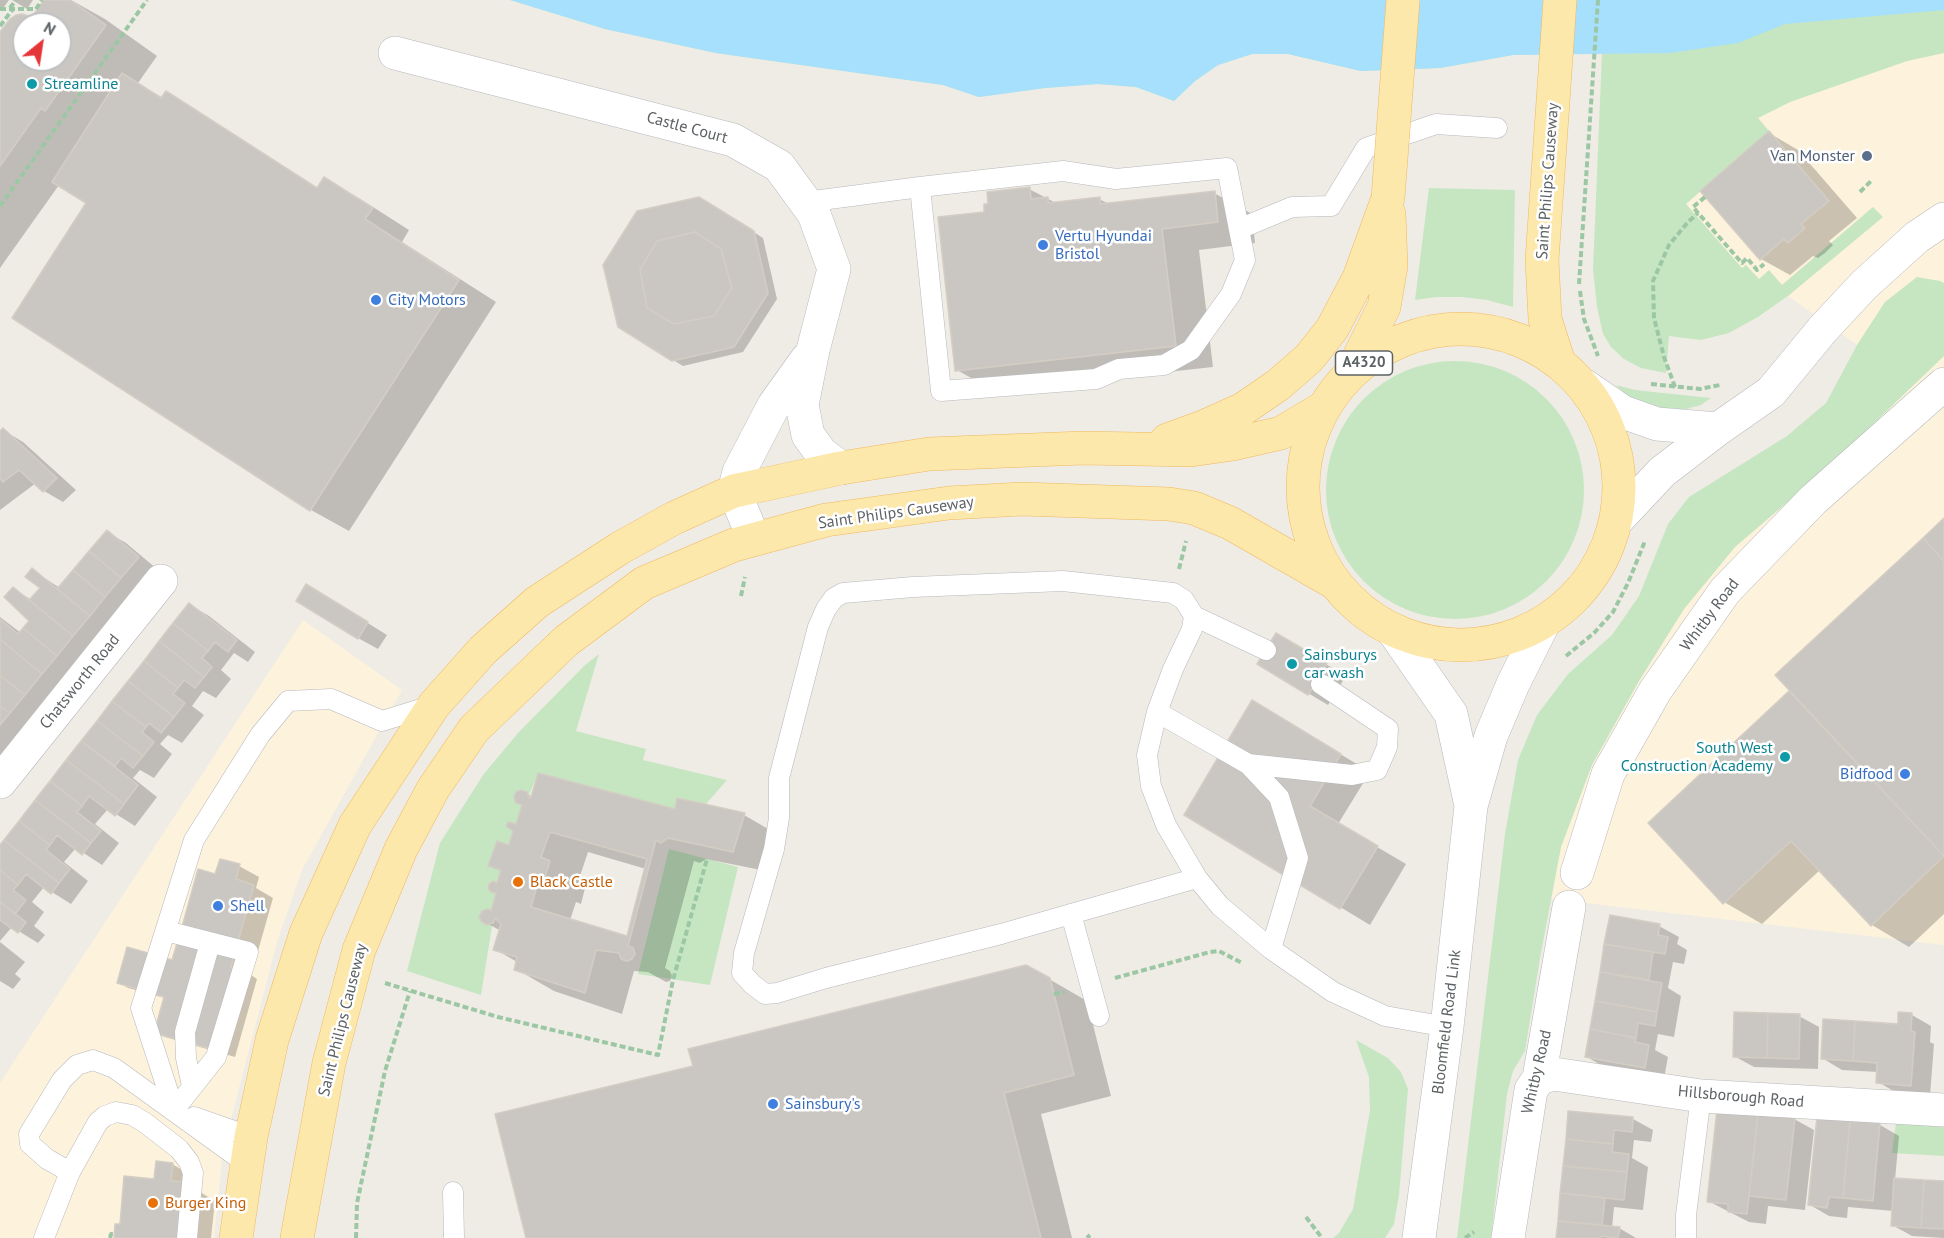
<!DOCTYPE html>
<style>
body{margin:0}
#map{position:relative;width:1944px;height:1238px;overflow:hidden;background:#efece5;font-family:"PT Sans",sans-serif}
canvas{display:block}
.north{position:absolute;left:12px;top:12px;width:60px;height:60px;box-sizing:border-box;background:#fff;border:2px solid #bec0c1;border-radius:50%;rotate:30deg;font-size:16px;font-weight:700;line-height:24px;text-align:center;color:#5d6265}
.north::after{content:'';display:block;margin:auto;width:21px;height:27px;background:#e63538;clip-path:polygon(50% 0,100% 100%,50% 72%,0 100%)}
</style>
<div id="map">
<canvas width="1944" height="1238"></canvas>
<div class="north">N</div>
</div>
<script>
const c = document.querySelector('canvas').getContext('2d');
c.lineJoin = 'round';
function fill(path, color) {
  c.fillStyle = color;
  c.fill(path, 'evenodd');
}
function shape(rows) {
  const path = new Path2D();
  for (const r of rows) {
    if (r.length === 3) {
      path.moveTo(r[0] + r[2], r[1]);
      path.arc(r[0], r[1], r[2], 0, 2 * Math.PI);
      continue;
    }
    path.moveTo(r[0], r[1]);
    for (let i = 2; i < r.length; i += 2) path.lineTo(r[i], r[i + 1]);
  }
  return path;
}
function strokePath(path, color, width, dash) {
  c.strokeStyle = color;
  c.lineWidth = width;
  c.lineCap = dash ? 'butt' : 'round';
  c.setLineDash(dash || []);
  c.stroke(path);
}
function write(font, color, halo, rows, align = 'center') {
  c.font = font + ' "PT Sans",sans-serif';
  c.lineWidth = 5;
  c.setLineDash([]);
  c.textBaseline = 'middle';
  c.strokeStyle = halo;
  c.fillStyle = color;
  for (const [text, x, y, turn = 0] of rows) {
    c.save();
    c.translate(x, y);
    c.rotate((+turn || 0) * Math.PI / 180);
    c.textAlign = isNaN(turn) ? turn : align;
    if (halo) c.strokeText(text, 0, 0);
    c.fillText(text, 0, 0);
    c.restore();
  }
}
fill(shape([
 [1944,53,1944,283,1940,281,1885,302,1857,345,1788,296,1758,317,1729,333,1701,340,1668,215,1758,118,1790,102,1907,61],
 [1944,356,1944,945,1551,899,1561,847,1592,765,1639,681,1684,609,1735,547,1825,470],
 [303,620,402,690,302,870,277,942,223,1150,214,1238,0,1238,0,1083]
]), '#fdf2dc');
fill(shape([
 [510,0,1944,0,1944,53,1907,61,1790,102,1758,118,1769,131,1686,204,1742,268,1746,265,1759,279,1769,270,1782,285,1873,207,1883,217,1788,296,1758,317,1729,333,1701,340,1669,336,1666,373,1641,368,1624,359,1611,347,1603,334,1597,307,1593,269,1602,53,1513,55,1440,68,1361,71,1288,54,1252,54,1218,65,1195,81,1174,101,1136,87,1098,84,1045,88,979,97,943,85,716,53,605,29],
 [1429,188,1515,190,1513,307,1487,300,1462,297,1436,297,1415,300],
 [1917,277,1940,281,1944,283,1944,356,1825,470,1735,547,1684,609,1639,681,1592,765,1561,847,1540,958,1525,1051,1513,1071,1507,1094,1491,1238,1457,1238,1505,834,1518,760,1537,715,1568,674,1612,635,1639,596,1668,524,1689,497,1787,436,1826,403,1857,345,1885,302],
 [1455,490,129],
 [1616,385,1635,390,1711,398,1701,405,1686,409,1667,409,1643,404,1628,397],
 [599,654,576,731,646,749,643,760,727,780,705,805,678,798,675,809,538,773,509,845,497,842,501,870,481,995,407,971,440,843,483,775,518,733,584,666],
 [669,849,738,867,710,985,638,974],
 [1356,1040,1388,1058,1401,1072,1408,1089,1399,1195,1394,1224,1385,1238,1333,1238,1339,1233,1353,1209,1370,1110,1369,1077],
 [1896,1123,1944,1127,1944,1156,1892,1153]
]), '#c6e6c2');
fill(shape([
 [510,0,1944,0,1944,10,1785,24,1738,43,1670,53,1513,55,1440,68,1361,71,1288,54,1252,54,1218,65,1195,81,1174,101,1136,87,1098,84,1045,88,979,97,943,85,716,53,605,29]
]), '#a7e0fd');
fill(shape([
 [0,0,9,0,1,11,0,11],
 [12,0,33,0,27,9],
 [45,0,71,0,105,19,157,56,138,83,163,98,166,93,204,115,318,189,325,179,362,200,409,230,402,242,496,302,349,531,311,510,14,318,88,203,59,185,0,268,0,35,32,19],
 [24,24,60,24,60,60,24,60],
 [1769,133,1798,150,1857,218,1829,241,1833,245,1825,253,1818,258,1813,256,1790,275,1761,259],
 [1029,189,1056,203,1099,199,1109,204,1214,193,1252,214,1255,243,1199,250,1213,367,994,391,957,370,986,213],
 [709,204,763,238,777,299,743,352,683,366,673,360],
 [3,430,23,442,76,490,63,502,44,491,36,483,0,510,0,433],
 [1944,520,1944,914,1909,947,1872,925,1820,870,1762,924,1724,902,1650,823,1791,691],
 [107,532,126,543,157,569,0,761,0,617,21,633,31,621,13,589,32,600,42,588,32,570,60,588],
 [326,597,387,635,378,649,358,638],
 [190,605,209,616,255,652,248,662,234,653,221,670,231,679,216,698,203,691,192,706,204,715,182,743,168,735,160,744,172,754,154,778,140,770,133,778,157,797,135,826,108,809,95,824,119,843,102,865,76,848,64,862,88,881,71,904,44,887,32,902,44,912,34,926,45,935,38,943,12,927,0,941,0,847],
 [1277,635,1346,676,1328,705,1259,664],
 [1282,719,1370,772,1338,824,1406,864,1370,925,1186,814],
 [526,794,531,796,744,815,782,837,771,872,706,859,700,863,694,861,665,968,670,971,672,976,670,981,666,982,648,972,634,971,622,1014,554,991,516,969,517,962,495,949,501,931,483,921,493,913,497,894,492,891,498,885,502,872,490,865,510,847],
 [588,852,646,869,628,937,570,920,576,902,581,904,586,884,579,879],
 [239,866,259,877,256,888,273,898,258,951,247,945,248,973,257,979,235,1057,165,1037,155,1032,165,998,128,988,118,982,173,962,216,876],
 [1611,917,1659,926,1679,937,1677,944,1687,950,1684,964,1673,962,1668,988,1681,996,1674,1037,1658,1034,1655,1050,1668,1057,1664,1078,1606,1068,1587,1057],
 [0,942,25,962,15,974,21,979,13,989,0,981],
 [1049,979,1087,1001,1111,1096,1041,1114,1072,1238,528,1238],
 [1912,1015,1931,1026,1930,1042,1934,1044,1930,1096,1897,1093,1878,1082,1878,1072,1842,1070,1822,1058,1899,1025],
 [1799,1016,1819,1027,1818,1069,1754,1067,1734,1056],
 [1718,1110,1794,1119,1814,1130,1805,1210,1768,1206,1766,1224,1749,1222,1708,1201],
 [1570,1113,1633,1119,1653,1130,1651,1142,1634,1140,1632,1158,1648,1167,1643,1210,1614,1207,1612,1228,1619,1228,1636,1238,1557,1238],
 [1818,1119,1880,1125,1899,1136,1895,1180,1944,1183,1944,1238,1912,1236,1892,1225,1893,1211,1848,1207,1847,1218,1829,1216,1810,1205],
 [172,1164,201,1181,200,1192,215,1201,211,1238,115,1238,121,1226]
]), '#0003');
const building = shape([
 [44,0,70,0,106,25,45,111,41,108,0,166,0,32,10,19,16,15,22,14,32,17,44,0],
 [24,24,60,24,60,60,24,60,24,24],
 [122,73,161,98,166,91,317,188,324,177,373,208,365,219,459,280,310,511,12,318,86,203,52,182,122,73],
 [1769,131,1829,201,1801,224,1805,228,1796,236,1788,243,1784,239,1760,260,1700,191,1769,131],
 [1030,187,1031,199,1048,197,1048,203,1100,197,1100,204,1215,191,1218,222,1162,229,1176,346,955,371,938,217,984,212,984,204,988,204,987,192,1030,187],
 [699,197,754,231,768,293,734,347,672,361,618,327,603,265,637,211,699,197],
 [695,232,721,249,732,288,714,316,674,324,647,308,640,270,657,241,695,232],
 [695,232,721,249,732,288,714,316,674,324,647,308,640,270,657,241,695,232],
 [3,428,57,478,43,492,19,470,3,482,0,478,0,431,3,428],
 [1944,518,1944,561,1923,538,1944,518],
 [107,530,139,557,121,578,89,551,107,530],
 [1923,538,1944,561,1944,856,1775,675,1923,538],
 [89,551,121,578,105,597,73,570,89,551],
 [32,568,90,616,73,636,29,600,40,588,25,577,32,568],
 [73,570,105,597,90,616,57,589,73,570],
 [306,584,368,622,358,639,296,601,306,584],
 [13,587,73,636,57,656,23,628,29,621,4,597,13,587],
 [189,603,237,640,228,652,215,642,208,651,173,623,189,603],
 [0,619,18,634,23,628,57,656,42,674,0,639,0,619],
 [173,623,208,651,202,658,212,667,204,677,159,641,173,623],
 [1276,633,1327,663,1308,695,1257,664,1276,633],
 [0,639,42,674,25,695,0,675,0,639],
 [159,641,204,677,195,688,184,680,178,688,144,661,159,641],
 [144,661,178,688,173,694,185,703,174,717,128,681,144,661],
 [0,675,25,695,10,713,0,706,0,675],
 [128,681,174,717,161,733,149,723,146,727,112,701,128,681],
 [1789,691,1944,856,1871,926,1791,841,1723,904,1648,823,1789,691],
 [1252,700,1341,754,1310,806,1378,846,1340,909,1184,815,1252,700],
 [112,701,146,727,142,732,154,742,143,756,97,721,112,701],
 [0,706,10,713,0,725,0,706],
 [97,721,143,756,133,768,121,758,115,766,81,741,97,721],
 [81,741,138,785,124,804,66,760,81,741],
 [66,760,124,804,115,816,89,796,82,806,50,781,66,760],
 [538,773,675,809,677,798,745,813,733,852,668,838,661,843,656,840,628,946,633,948,635,954,632,959,627,961,621,959,619,953,596,950,585,993,514,970,517,957,493,950,501,924,495,918,493,923,487,925,482,922,479,917,482,911,488,909,491,911,496,893,491,892,488,888,489,884,493,881,497,883,501,870,488,866,497,841,509,845,513,831,506,826,508,822,516,824,522,805,516,803,514,797,516,792,521,790,527,792,529,798,531,797,538,773],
 [550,832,647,859,627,936,531,907,538,882,543,883,550,861,541,857,550,832],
 [50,781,82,806,77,812,101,831,91,843,35,800,50,781],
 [35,800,91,843,82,855,57,835,50,845,19,821,35,800],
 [19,821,50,845,46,850,70,869,59,883,4,840,19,821],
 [4,840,59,883,51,894,26,874,18,885,0,870,0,845,4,840],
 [220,859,240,864,236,879,254,885,238,941,182,927,198,869,215,874,220,859],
 [0,870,18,885,13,890,26,900,15,914,0,902,0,870],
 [0,902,26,922,18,933,0,920,0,902],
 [1610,915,1660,924,1658,935,1668,937,1665,954,1604,944,1610,915],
 [182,927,238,941,231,967,248,972,225,1053,154,1033,164,997,117,983,127,947,172,960,182,927],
 [1604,944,1653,952,1649,980,1600,972,1604,944],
 [1026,965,1050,978,1074,1075,1004,1093,1041,1238,526,1238,495,1114,693,1066,688,1049,1026,965],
 [1600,972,1662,983,1657,1012,1595,1001,1600,972],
 [1595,1001,1657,1012,1655,1026,1638,1023,1636,1038,1590,1029,1595,1001],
 [1734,1012,1768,1013,1767,1058,1733,1057,1734,1012],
 [1898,1012,1912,1013,1911,1031,1915,1032,1911,1086,1876,1083,1877,1063,1853,1061,1855,1021,1898,1024,1898,1012],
 [1768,1013,1800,1014,1799,1059,1767,1058,1768,1013],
 [1823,1019,1855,1021,1853,1061,1821,1059,1823,1019],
 [1590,1029,1636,1038,1635,1042,1649,1045,1645,1068,1585,1057,1590,1029],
 [1717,1109,1758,1114,1747,1214,1728,1212,1728,1204,1707,1202,1717,1109],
 [1568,1111,1633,1117,1632,1132,1614,1130,1613,1144,1566,1139,1568,1111],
 [1758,1114,1795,1118,1786,1200,1749,1196,1758,1114],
 [1817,1117,1850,1121,1843,1198,1829,1197,1827,1208,1808,1205,1817,1117],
 [1850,1121,1880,1123,1873,1201,1843,1198,1850,1121],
 [1566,1139,1613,1144,1612,1152,1629,1154,1627,1172,1563,1166,1566,1139],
 [156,1161,173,1163,171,1181,186,1182,181,1238,114,1238,115,1224,120,1224,124,1176,154,1179,156,1161],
 [1563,1166,1627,1172,1624,1200,1560,1193,1563,1166],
 [1894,1178,1924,1180,1921,1228,1891,1226,1894,1178],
 [1924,1180,1944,1181,1944,1229,1921,1228,1924,1180],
 [1560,1193,1605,1198,1602,1225,1558,1221,1560,1193],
 [1558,1221,1620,1227,1618,1238,1601,1236,1600,1238,1556,1238,1558,1221]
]);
fill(building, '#cac7c2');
strokePath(building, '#d4cdc4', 1.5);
const lane = shape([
 [806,202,920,187,1063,171,1116,179,1227,168,1245,260,1231,294,1191,350,1164,365,1119,369,1096,379,941,391,920,187],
 [1239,229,1292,207,1331,206,1366,148,1436,124,1497,128],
 [1194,616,1266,650],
 [1157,712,1248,764,1279,797,1298,858,1271,949],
 [1248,764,1352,775,1377,770,1387,747,1388,729,1321,684],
 [1197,878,1001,934,826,978,777,993,765,994,752,984,742,973,744,953,774,849,779,818,779,778,818,627,826,609,834,598,843,593,913,587,1063,581,1173,593,1184,600,1194,616,1192,629,1173,669,1157,712,1147,755,1151,786,1166,825,1197,878,1220,906,1271,949,1333,992,1385,1016,1447,1027],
 [1071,914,1099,1016],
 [166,931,248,952,216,1057,174,1110],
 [192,1086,186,1058,185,1032,210,943],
 [174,1110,141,1008,194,840,260,735,288,701,331,699,382,721,434,705],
 [194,1117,251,1137],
 [70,1172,98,1122,105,1116,116,1112,132,1115,144,1122,179,1149,189,1162,193,1173,187,1238],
 [453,1192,454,1238],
 [44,1238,70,1172,47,1159,30,1144,29,1134,62,1080,77,1065,93,1060,114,1068,247,1164],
 [1686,1238,1686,1215,1701,1096]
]);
const street = shape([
 [395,53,733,140,779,166,814,214,834,269,813,350,802,405,808,435,821,453,841,468],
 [754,539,734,491,739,472,774,405,807,359],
 [1394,632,1451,714,1470,801],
 [0,782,161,581],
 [1577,873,1608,774,1655,691,1725,591,1813,500,1944,384],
 [1539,1078,1554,1074,1701,1096,1944,1110],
 [1419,1238,1447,1027,1471,806,1491,736,1513,684,1543,624],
 [1508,1238,1531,1090,1539,1078,1569,907]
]);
const secondary = shape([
 [1585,386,1623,412,1657,424,1718,429],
 [1617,520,1662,472,1718,429,1771,392,1823,329,1864,285,1917,237,1944,219]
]);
const primary = shape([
 [1461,487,158],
 [1558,360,1545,319,1542,260,1560,0],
 [1353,369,1384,307,1391,266,1389,214],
 [1167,440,1203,427,1243,409,1278,385,1309,358,1332,329,1359,278,1388,198],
 [236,1238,251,1137,272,1040,306,933,355,825,434,705,483,650,537,602,620,548,674,518,734,491,841,468,929,454,1083,448,1191,450,1233,444,1281,433,1323,408],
 [297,1238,329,1063,359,950,401,849,433,789,474,729,566,641,644,583,734,545,826,520,949,503,1022,499,1169,504,1194,508,1230,523,1333,582]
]);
strokePath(lane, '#b6b8bc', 21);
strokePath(street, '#b6b8bc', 34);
strokePath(secondary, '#b7babf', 34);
strokePath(primary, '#efb85f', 34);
strokePath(shape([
 [10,8,16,0],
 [0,9,36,9,42,0],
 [0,26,13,9],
 [1860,192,1872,180],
 [1705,197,1693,207,1698,213,1742,263,1747,258,1757,270,1764,264],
 [0,206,147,0],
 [1579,284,1598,0],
 [1580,291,1584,319,1598,356],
 [1651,384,1700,389,1720,385],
 [1675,387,1664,357,1654,318,1653,281,1669,245,1688,222,1698,213],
 [1179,569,1186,541],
 [741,596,745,577],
 [1566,656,1594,633,1613,612,1628,583,1645,541],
 [1115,978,1210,952,1219,951,1242,963],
 [385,983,498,1017,658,1055,673,980,707,859],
 [1054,994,1065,992],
 [1306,1217,1322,1238],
 [110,1238,111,1234,114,1234],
 [356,1238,357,1203,385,1071,410,991],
 [1087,1238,1090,1235],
 [1465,1238,1474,1232]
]), '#9cc7a4', 4, [6, 3]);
strokePath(lane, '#fff', 20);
strokePath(street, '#fff', 33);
strokePath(secondary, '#fff', 33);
strokePath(primary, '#fde8ac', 33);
const primaryBridge = shape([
 [1388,198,1403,0]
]);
strokePath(primaryBridge, '#efb85f', 34, []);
strokePath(primaryBridge, '#fde8ac', 33);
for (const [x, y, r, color] of [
 [32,84,6,"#0f9aa8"],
 [1867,156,6,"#5c6f8a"],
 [1043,245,6,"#3f7fe0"],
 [376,300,6,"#3f7fe0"],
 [1292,664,6,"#0f9aa8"],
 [1785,757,6,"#0f9aa8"],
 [1905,774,6,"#3f7fe0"],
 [518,882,6,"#e8710a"],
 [218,906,6,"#3f7fe0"],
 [773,1104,6,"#3f7fe0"],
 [153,1203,6,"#e8710a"]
]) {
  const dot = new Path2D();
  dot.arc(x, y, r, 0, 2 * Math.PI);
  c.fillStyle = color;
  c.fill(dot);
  strokePath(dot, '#fff', 2);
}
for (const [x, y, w] of [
 [1364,363,57]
]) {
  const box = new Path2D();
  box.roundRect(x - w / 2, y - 12, w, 24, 4.5);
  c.fillStyle = '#fff';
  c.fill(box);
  strokePath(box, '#5d6265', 1.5);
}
write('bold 15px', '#5d6265', null, [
 ["A4320",1364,363]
]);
write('16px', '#0d838f', '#fff', [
 ["Streamline",44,84],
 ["Sainsburys",1304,655],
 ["car wash",1304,673],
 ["South West",1773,748,"right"],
 ["Construction Academy",1773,766,"right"]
], 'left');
write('16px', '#5d6265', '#fff', [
 ["Castle Court",687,128,15],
 ["Saint Philips Causeway",1548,181,-86],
 ["Saint Philips Causeway",896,513,-8],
 ["Whitby Road",1710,615,-53],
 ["Chatsworth Road",80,682,-51],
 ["Saint Philips Causeway",343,1020,-76],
 ["Bloomfield Road Link",1447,1022,-83],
 ["Whitby Road",1537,1072,-77],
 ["Hillsborough Road",1741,1097,5]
]);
write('16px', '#4e5e75', '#fff', [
 ["Van Monster",1855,156]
], 'right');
write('16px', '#366cbe', '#fff', [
 ["Vertu Hyundai",1055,236],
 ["Bristol",1055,254],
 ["City Motors",388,300],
 ["Bidfood",1893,774,"right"],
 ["Shell",230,906],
 ["Sainsbury's",785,1104]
], 'left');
write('16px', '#c56008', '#fff', [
 ["Black Castle",530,882],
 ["Burger King",165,1203]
], 'left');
</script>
